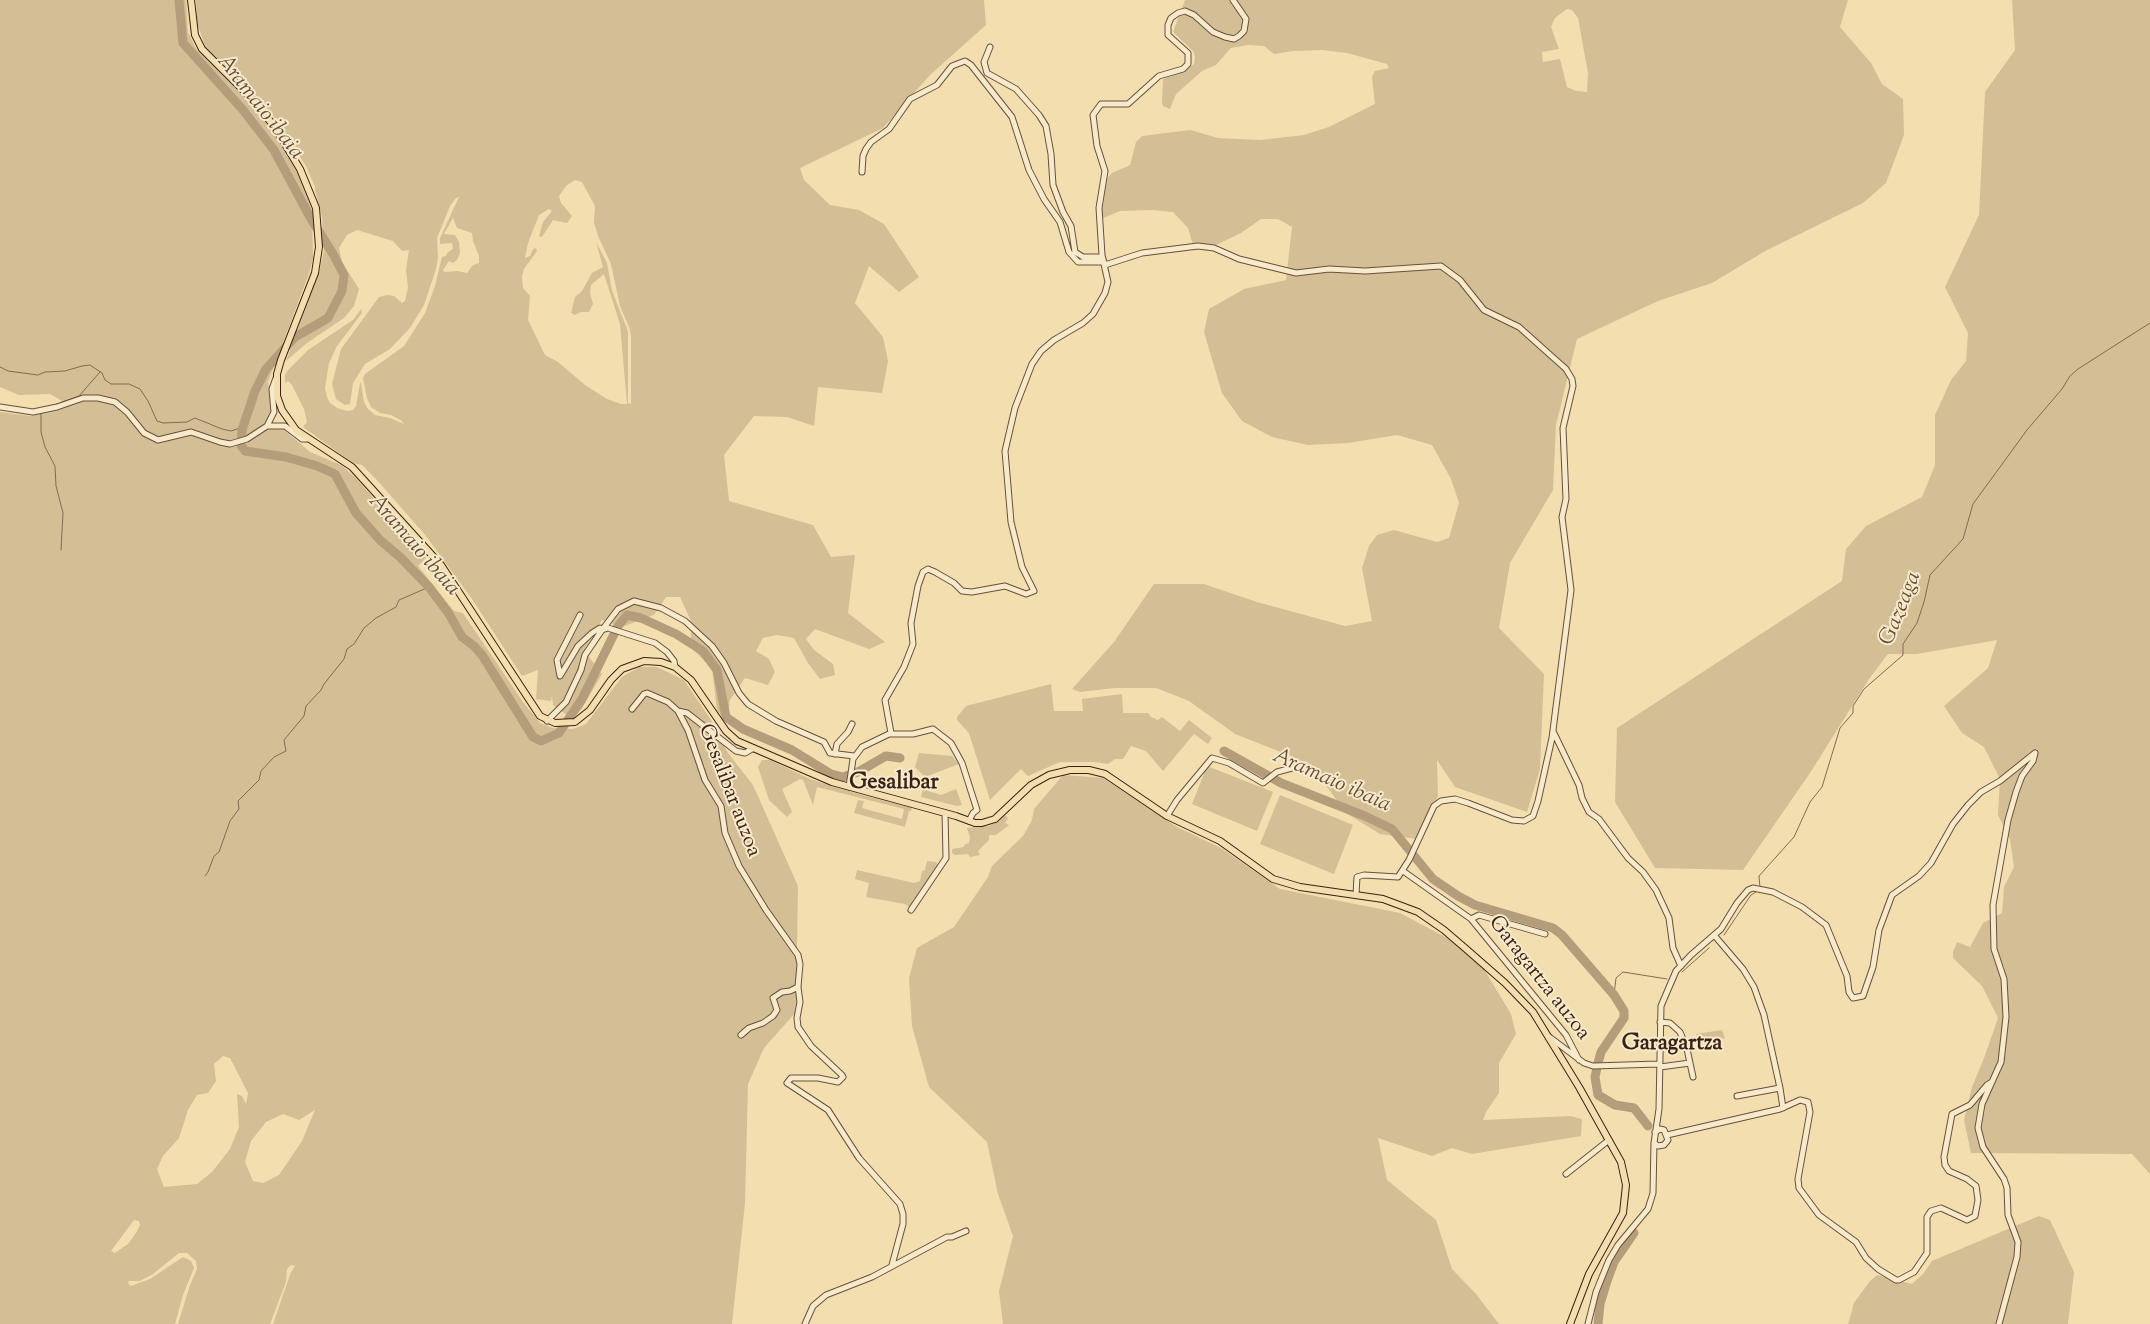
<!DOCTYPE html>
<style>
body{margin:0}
canvas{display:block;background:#f3deaf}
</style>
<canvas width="2150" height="1324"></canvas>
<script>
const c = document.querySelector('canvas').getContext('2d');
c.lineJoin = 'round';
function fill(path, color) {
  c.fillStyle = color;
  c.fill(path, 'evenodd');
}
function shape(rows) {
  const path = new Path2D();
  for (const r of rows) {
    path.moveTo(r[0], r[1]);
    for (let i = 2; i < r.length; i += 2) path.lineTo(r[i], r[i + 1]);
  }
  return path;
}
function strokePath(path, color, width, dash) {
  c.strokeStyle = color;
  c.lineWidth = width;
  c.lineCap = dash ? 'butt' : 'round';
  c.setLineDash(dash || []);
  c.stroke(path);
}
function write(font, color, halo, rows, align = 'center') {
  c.font = font + ' "Sorts Mill Goudy",serif';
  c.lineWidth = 4;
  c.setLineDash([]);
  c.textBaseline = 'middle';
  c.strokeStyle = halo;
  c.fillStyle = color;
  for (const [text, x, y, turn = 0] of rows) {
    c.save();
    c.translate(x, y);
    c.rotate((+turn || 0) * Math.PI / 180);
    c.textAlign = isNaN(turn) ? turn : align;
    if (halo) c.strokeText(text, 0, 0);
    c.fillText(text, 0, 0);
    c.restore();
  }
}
fill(shape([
 [0,0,186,0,188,32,195,47,255,108,270,128,297,172,308,195,312,211,313,258,309,274,268,382,272,407,270,418,254,438,268,428,282,428,310,452,341,465,356,478,426,558,418,566,454,611,463,613,523,702,540,723,553,728,573,729,586,724,622,677,639,667,657,667,684,680,711,720,728,753,753,785,798,886,796,1012,764,1048,748,1084,745,1203,732,1324,273,1324,291,1272,295,1266,291,1265,287,1269,286,1282,270,1324,178,1324,190,1285,197,1269,196,1261,187,1253,179,1253,153,1274,140,1281,129,1281,128,1283,131,1286,150,1279,183,1257,191,1261,194,1268,192,1273,183,1295,175,1324,0,1324,0,412,30,416,57,411,62,401,50,394,19,395,0,387],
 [223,1056,230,1058,248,1093,246,1104,242,1096,237,1094,239,1127,230,1149,212,1172,197,1184,164,1187,157,1169,163,1156,179,1138,188,1110,197,1095,208,1093,216,1081,214,1064],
 [315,1110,302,1141,279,1175,263,1183,253,1181,245,1162,251,1141,266,1122,283,1114,299,1120],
 [134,1220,139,1221,140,1225,136,1233,128,1244,115,1253,111,1251],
 [196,0,984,0,986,25,930,75,883,128,800,168,804,180,830,205,859,210,884,224,919,277,899,292,869,266,855,303,883,337,888,361,882,393,818,387,814,426,787,417,754,416,724,455,729,501,813,525,831,557,855,555,848,613,885,642,869,649,815,629,806,639,814,650,833,664,835,675,820,679,808,663,794,638,777,635,763,638,756,651,769,659,775,672,768,685,745,678,730,700,727,724,717,710,712,668,691,648,691,621,680,597,666,597,654,615,622,627,602,620,585,648,589,657,602,674,581,710,567,715,553,705,552,696,551,701,536,699,538,670,522,676,472,599,426,536,377,480,362,465,353,463,303,427,307,422,304,409,292,385,288,381,285,383,285,375,288,370,308,350,353,320,361,309,362,313,337,346,329,363,325,388,327,397,330,403,337,408,347,411,353,410,356,406,360,383,361,383,364,402,368,409,375,415,390,418,404,424,402,421,391,415,380,413,371,407,367,398,363,378,365,374,404,346,425,313,435,286,442,257,446,256,447,253,453,249,452,243,440,244,440,238,459,197,456,198,450,206,437,238,438,258,436,269,424,305,410,328,390,349,365,364,353,383,350,404,345,405,336,399,332,384,341,349,379,297,387,295,394,296,402,303,405,301,408,287,406,270,409,250,402,251,393,241,357,230,347,235,339,248,342,262,359,289,354,306,344,318,307,343,286,361,319,273,324,250,322,216,315,190,315,187,306,166,277,121,256,95,206,48,197,23],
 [575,180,582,182,595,206,594,223,598,236,611,264,620,306,629,327,631,335,631,404,628,403,628,331,612,291,607,263,596,242,603,267,592,273,582,291,575,297,571,313,575,315,581,312,589,312,593,304,590,293,591,285,604,274,620,324,627,404,621,404,607,399,585,385,558,362,545,355,528,320,530,296,523,288,522,277,524,269,537,251,536,248,533,249,530,256,525,258,528,243,539,215,549,209,552,211,543,222,539,236,542,237,553,220,567,223,572,216,561,203,559,196,566,186],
 [453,218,457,228,472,233,473,241,479,256,479,263,473,265,467,273,457,271,444,272,443,270,449,261,453,263,457,260,460,253,459,242,455,235,444,234],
 [1185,0,1848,0,1840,27,1871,63,1882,84,1903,99,1904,135,1886,183,1863,203,1767,250,1712,283,1658,301,1577,339,1556,425,1553,490,1510,563,1499,628,1544,674,1540,769,1527,812,1455,787,1437,760,1438,796,1418,839,1380,834,1346,813,1314,769,1291,756,1235,734,1189,701,1156,688,1115,688,1080,692,1072,689,1114,642,1154,584,1204,584,1257,602,1345,626,1372,621,1362,568,1369,546,1377,535,1394,530,1437,542,1449,538,1459,503,1451,479,1432,445,1397,435,1348,443,1308,445,1272,437,1242,421,1222,393,1204,332,1209,309,1244,289,1286,280,1292,227,1278,219,1261,219,1241,233,1214,246,1193,245,1188,228,1173,212,1153,210,1120,211,1101,219,1107,179,1112,173,1130,165,1136,142,1142,136,1190,130,1218,138,1260,140,1304,135,1329,127,1375,104,1372,77,1375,71,1389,68,1387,64,1347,53,1322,50,1293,51,1274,54,1264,46,1248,45,1231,48,1216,65,1202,71,1176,94,1170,109,1163,106,1162,102,1163,79,1187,70,1194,64,1195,58,1194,52,1173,32],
 [1567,9,1572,10,1578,18,1588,73,1587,92,1576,91,1567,87,1560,59,1543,62,1542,52,1559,49,1551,27,1555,18],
 [2012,0,2150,0,2150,1174,2132,1154,1971,1153,1964,1120,1972,1087,1984,1058,1998,1018,1982,986,1953,958,1953,952,1957,942,1970,947,1983,923,2002,913,2004,887,2014,867,2010,839,1998,815,2000,779,1984,747,1962,733,1944,706,1988,668,1997,640,1917,654,1888,654,1869,679,1810,773,1743,870,1655,868,1615,802,1617,728,1842,581,1846,549,1866,526,1922,497,1935,465,1935,415,1951,380,1966,361,1968,333,1945,287,1979,215,1985,92,2015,50],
 [1051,684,1054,711,1083,711,1082,699,1122,694,1123,713,1148,713,1151,717,1158,720,1162,717,1180,731,1189,720,1212,738,1208,744,1194,734,1163,771,1146,751,1131,746,1123,759,1115,759,1108,764,1094,762,1060,762,1028,776,1021,769,990,800,969,733,957,720,957,717,966,706],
 [919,753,952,756,959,764,925,777,915,767],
 [762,760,770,760,810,779,855,793,912,808,911,811,909,811,905,827,854,813,858,800,864,801,862,808,902,819,904,809,817,787,813,805,803,780,800,779,782,789,792,812,787,817,769,800,758,767],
 [1207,766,1273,792,1257,831,1192,804],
 [1063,775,1103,778,1177,827,1221,848,1280,889,1400,913,1449,939,1484,969,1511,1014,1516,1034,1499,1063,1499,1093,1486,1112,1483,1120,1570,1116,1582,1119,1581,1136,1472,1154,1452,1148,1432,1156,1378,1138,1387,1180,1436,1220,1452,1269,1476,1294,1499,1324,1003,1324,999,1291,1013,1236,998,1194,987,1142,929,1087,912,1026,909,978,917,948,954,927,988,877,992,866,1023,836,1032,820,1034,809],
 [924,786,928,788,928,791,941,795,956,789,962,805,957,806,921,797],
 [1280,795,1353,825,1334,874,1260,844],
 [1005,815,1008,818,1005,823,1009,825,996,835,989,835,989,840,978,851,980,855,970,857,968,854,955,855,952,853,952,849,964,847,964,845,969,843,970,837,967,828,988,826,998,822],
 [927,861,936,862,938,866,910,908,905,904,866,897,869,883,855,879,857,870,914,883,920,881,922,871,925,870],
 [1722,1030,1725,1038,1702,1044,1696,1034],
 [2039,1216,2050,1220,2074,1272,2068,1324,1848,1324,1854,1303,1870,1281,1877,1275,1912,1284,1923,1274,1932,1261]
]), '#d4be95');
strokePath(shape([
 [0,367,8,371,38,375,45,372,65,371,82,366,90,365,102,373,105,380,111,384,129,384,140,389,148,401,157,421,163,423,187,422,195,418,222,429,231,431,240,428,242,430],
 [54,405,79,396,100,372],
 [41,414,41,432,45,447,55,466,56,486,63,513,61,550],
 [205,876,208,872,214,856,219,852,230,821,239,809,238,801,259,780,261,771,274,757,286,751,284,740,304,716,306,706,321,690,324,684,344,659,347,649,354,644,364,628,376,618,396,607,399,600,429,587],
 [1760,888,1759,876,1794,837,1810,802,1822,787,1840,728,1853,713,1853,706,1864,689,1903,655,1903,644,1917,623,1924,602,1930,575,1963,539,1973,504,2027,430,2062,389,2070,376,2078,369,2150,323],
 [1724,935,1751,895,1756,892],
 [1682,972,1709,948],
 [1614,995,1616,978,1623,972,1667,979]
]), '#836b52', 1);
strokePath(shape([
 [179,0,183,43,243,110,274,150,310,217,333,254,344,275,342,291,328,318,295,337,266,369,255,391,242,430,241,445,245,451,286,457,317,466,335,474,356,513,380,540,400,557,429,587,449,614,462,637,474,646,482,655,533,737,541,741,559,733,582,699,618,626,627,615,641,618,676,634,703,651,717,670,726,717,743,729,792,750,831,774,843,777,858,772,886,756,900,758],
 [1224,751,1281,783,1365,816,1392,829,1433,879,1458,896,1475,905,1553,928,1562,935,1614,995,1624,1011,1624,1018,1601,1052,1598,1063,1595,1077,1598,1095,1615,1105,1634,1108,1648,1126],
 [1598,1324,1600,1304,1607,1281,1614,1262,1634,1233]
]), '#b49d7b', 9);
const minor = shape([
 [990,47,984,62,987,73,1016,89,1039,115,1046,126,1051,154,1053,185,1063,212,1071,226,1075,252,1083,257,1101,257,1103,259],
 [862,172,863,156,866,149,871,142,889,129,910,99,937,85,952,66,965,61,971,65,1012,117,1029,170,1044,199,1060,222,1069,252,1078,262,1104,262],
 [1105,265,1142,253,1198,246,1214,248,1239,259,1296,273,1329,269,1365,271,1441,266,1460,280,1484,310,1519,327,1566,369,1572,379,1573,386,1563,428,1566,499,1562,517,1571,590,1552,738,1538,801,1533,816,1524,821,1512,820,1468,803,1455,799,1441,801,1434,806,1409,860,1398,877,1364,875,1357,877,1356,894],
 [0,407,33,412,57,407,83,398,98,398,115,402,127,412,144,433,158,440,191,432,220,442,230,444,247,439,267,426,274,412,272,389,276,378],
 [267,426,285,426,302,439,308,439],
 [580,615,557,660,560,676,578,646,592,633,600,628,602,630,618,609,634,601,661,608,685,621,712,646,724,663,739,693,748,704,776,721,824,742,830,753,854,756],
 [632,709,644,694,647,693,668,702,678,711,688,730,705,780,721,806,725,833,739,866,766,910,798,955,800,964,798,987,800,1002,797,1018,798,1027,811,1046,842,1075,843,1077,838,1082,818,1078,791,1078,787,1083,828,1110,859,1158,900,1204,903,1214,903,1224,892,1265],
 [678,711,687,713,736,751,745,753,752,749],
 [547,721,566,702,581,670,585,655,602,630,608,628,655,643,667,652,674,661,675,667],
 [1553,731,1579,785,1582,798,1589,812,1599,819,1628,858,1643,872,1656,890,1669,918,1673,948,1681,966],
 [891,733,885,700,904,667,913,644,911,623,918,586,923,572,928,569,935,572,954,583,962,591,972,592,1005,586,1026,594,1034,591,1022,567,1011,522,1005,451,1015,408,1032,364,1041,351,1054,340,1083,323,1093,314,1105,293,1108,282,1102,255,1099,208,1105,171,1097,146,1093,115,1101,104,1128,104,1159,76,1183,69,1188,64,1188,53,1168,35,1168,25,1171,18,1178,13,1185,11,1194,15,1213,32,1225,37,1234,39,1239,36,1244,31,1246,19,1233,0],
 [835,754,837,744,848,732,852,724],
 [849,787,853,759,862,747,889,734,913,734,933,729,951,743,962,763,977,810,973,813,969,821],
 [1167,816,1177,800,1212,758,1229,763,1263,783,1277,772,1292,768],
 [1403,871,1471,919,1566,1035,1579,1060],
 [911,910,946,858,945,813],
 [1471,919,1479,915,1545,934],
 [1714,935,1743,969,1754,987,1764,1015,1780,1088],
 [741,1035,749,1028,763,1023,773,1016,777,1010,773,998,782,992,790,991,798,987],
 [1548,1036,1584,1063,1593,1066,1658,1064],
 [1690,1063,1693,1077],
 [1660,1067,1690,1063,1687,1049,1680,1032,1670,1023,1660,1022],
 [1737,1096,1780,1088,1783,1108],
 [1667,1135,1780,1109,1800,1100,1808,1102,1810,1112,1798,1179,1799,1188,1819,1215,1856,1242,1866,1258,1878,1269,1896,1280,1899,1280,1914,1272,1927,1253,1927,1217,1931,1211,1941,1208,1967,1220,1975,1216,1978,1200,1976,1186,1967,1179,1949,1171,1945,1165,1944,1157,1952,1114,1970,1105,1987,1085,1992,1082],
 [1654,1143,1658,1146,1664,1145,1668,1140,1664,1130,1660,1129,1655,1132],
 [1566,1174,1609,1140],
 [805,1324,813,1306,826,1295,872,1277,947,1237,952,1237,966,1231],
 [1588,1324,1596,1292,1609,1260,1618,1245,1648,1209,1653,1193,1654,1143,1659,1109,1661,1006,1676,971,1691,955,1721,929,1737,903,1748,890,1753,888,1773,892,1802,907,1826,925,1847,976,1849,992,1853,998,1863,996,1873,967,1879,930,1892,895,1919,876,1931,863,1953,824,1968,805,1981,792,2000,781,2035,753],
 [1999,1324,2017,1257,2018,1242,2008,1215,2007,1188,2004,1179,1983,1147,1978,1128,1982,1104,2001,1062,2006,1017,2004,979,1994,949,1993,905,2008,820,2016,792,2022,776,2033,761,2035,753]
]);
const major = shape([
 [191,0,195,35,202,49,252,99,274,126,300,169,316,208,319,247,315,273,281,360,277,374,277,396,282,410,296,430,352,467,441,565,540,716,555,723,575,722,590,710,611,680,622,669,644,661,661,662,675,667,691,680,726,731,737,741,832,782,956,816,975,823,982,823,995,819,1031,785,1049,775,1070,770,1089,770,1105,774,1167,816,1220,841,1273,879,1300,887,1383,899,1418,912,1444,930,1465,948,1505,983,1533,1012,1579,1087,1621,1162,1626,1185,1623,1213,1589,1274,1570,1324]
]);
strokePath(minor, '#68503c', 7);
strokePath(major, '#3a2015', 8);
strokePath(minor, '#f7eacb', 5);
strokePath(major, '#f3deaf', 6);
write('21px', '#3a2015', '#f7eacb', [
 ["Gesalibar auzoa",728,791,69],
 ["Garagartza auzoa",1538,979,52]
]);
write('italic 22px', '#654c39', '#f7eacb', [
 ["Aramaio ibaia",259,108,52],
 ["Aramaio ibaia",413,546,49],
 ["Gazeaga",1902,609,-68],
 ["Aramaio ibaia",1331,782,24]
]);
write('bold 22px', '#3a2015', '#f7eacb', [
 ["Gesalibar",894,784],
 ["Garagartza",1672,1045]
]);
</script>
